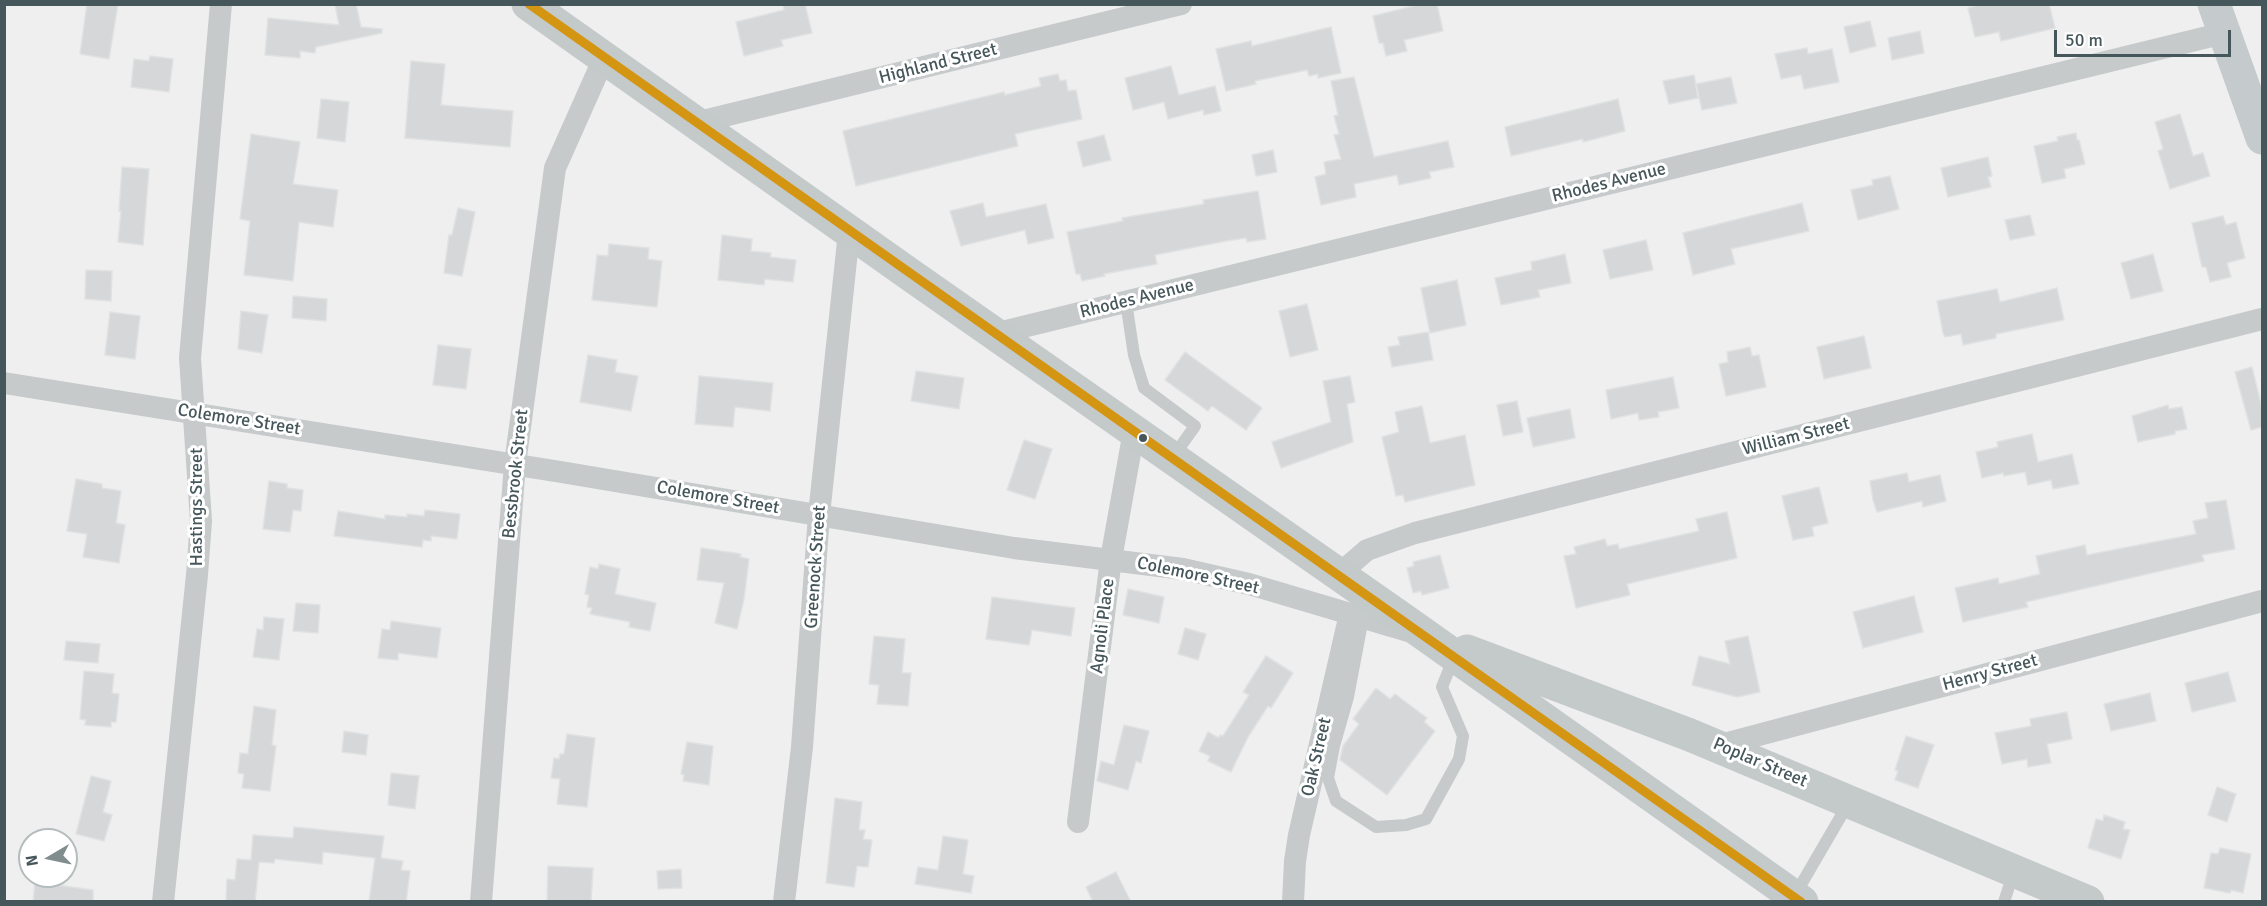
<!DOCTYPE html>
<style>
body{margin:0}
#map{position:relative;width:2267px;height:906px;overflow:hidden;background:#efefef;font-family:Signika,sans-serif}
canvas{display:block}
.frame{position:absolute;inset:0;border:6px solid #46575b;pointer-events:none}
.north{position:absolute;left:18px;top:828px;width:60px;height:60px;box-sizing:border-box;background:#fff;border:2px solid #b5bcbd;border-radius:50%;rotate:261deg;font-size:16px;font-weight:700;line-height:24px;text-align:center;color:#46575b}
.north::after{content:'';display:block;margin:auto;width:21px;height:27px;background:#818c8f;clip-path:polygon(50% 0,100% 100%,50% 72%,0 100%)}
.scale{position:absolute;left:2054px;top:30px;width:177px;height:27px;box-sizing:border-box;border:3px solid #46575b;border-top:0;padding-left:8px;font-size:18px;line-height:21px;white-space:nowrap;color:#46575b;-webkit-text-stroke:4px #fff;paint-order:stroke}
</style>
<div id="map">
<canvas width="2267" height="906"></canvas>
<div class="frame"></div>
<div class="north">N</div>
<div class="scale">50 m</div>
</div>
<script>
const c = document.querySelector('canvas').getContext('2d');
c.lineJoin = 'round';
function fill(path, color) {
  c.fillStyle = color;
  c.fill(path, 'evenodd');
}
function shape(rows) {
  const path = new Path2D();
  for (const r of rows) {
    path.moveTo(r[0], r[1]);
    for (let i = 2; i < r.length; i += 2) path.lineTo(r[i], r[i + 1]);
  }
  return path;
}
function strokePath(path, color, width, dash) {
  c.strokeStyle = color;
  c.lineWidth = width;
  c.lineCap = dash ? 'butt' : 'round';
  c.setLineDash(dash || []);
  c.stroke(path);
}
function write(font, color, halo, rows, align = 'center') {
  c.font = font + ' Signika,sans-serif';
  c.lineWidth = 6;
  c.setLineDash([]);
  c.textBaseline = 'middle';
  c.strokeStyle = halo;
  c.fillStyle = color;
  for (const [text, x, y, turn = 0] of rows) {
    c.save();
    c.translate(x, y);
    c.rotate((+turn || 0) * Math.PI / 180);
    c.textAlign = isNaN(turn) ? turn : align;
    if (halo) c.strokeText(text, 0, 0);
    c.fillText(text, 0, 0);
    c.restore();
  }
}
const building = shape([
 [87,4,118,4,109,59,80,54,87,4],
 [335,4,356,4,361,27,382,29,382,33,316,47,315,53,300,51,300,58,265,55,268,18,339,25,335,4],
 [783,4,805,4,812,33,781,40,783,46,744,56,736,22,784,10,783,4],
 [1422,4,1437,4,1443,31,1404,40,1407,51,1386,56,1383,43,1379,43,1373,16,1422,4],
 [1983,4,2049,4,2055,28,2001,41,1999,32,1975,37,1968,8,1983,4],
 [1870,21,1876,46,1850,53,1844,27,1870,21],
 [1331,27,1341,73,1318,78,1318,74,1309,76,1307,70,1255,81,1256,84,1226,91,1216,49,1251,41,1252,46,1331,27],
 [1920,31,1924,53,1892,60,1888,38,1920,31],
 [1807,48,1808,54,1832,49,1839,82,1804,89,1801,75,1781,79,1775,54,1807,48],
 [150,56,173,59,169,92,131,87,134,59,149,61,150,56],
 [411,61,445,64,441,105,513,111,510,147,405,138,411,61],
 [1171,66,1179,95,1215,86,1221,111,1204,115,1203,110,1168,119,1164,102,1133,110,1125,78,1171,66],
 [1058,74,1060,81,1066,80,1068,91,1076,90,1082,119,1015,134,1018,146,856,186,843,131,1004,92,1005,95,1041,86,1039,78,1058,74],
 [1694,75,1698,98,1669,104,1663,81,1694,75],
 [1354,77,1374,157,1448,141,1454,167,1429,172,1431,178,1399,185,1397,175,1354,184,1356,197,1321,205,1315,177,1326,174,1324,162,1341,159,1334,135,1339,134,1334,116,1338,115,1331,81,1354,77],
 [1731,77,1737,103,1702,110,1696,84,1731,77],
 [321,99,349,102,345,142,317,138,321,99],
 [1618,99,1625,131,1583,142,1583,139,1511,156,1505,127,1618,99],
 [2180,114,2193,156,2203,153,2210,176,2170,189,2158,151,2163,149,2155,122,2180,114],
 [2076,133,2077,140,2079,140,2085,164,2064,169,2066,178,2042,183,2034,146,2058,141,2057,137,2076,133],
 [251,134,300,142,293,184,338,190,333,227,299,222,293,281,244,275,250,221,240,219,251,134],
 [1104,135,1111,160,1083,167,1077,142,1104,135],
 [1273,150,1277,172,1256,176,1252,155,1273,150],
 [1988,157,1992,176,1988,177,1991,187,1948,197,1941,168,1988,157],
 [122,167,149,169,143,245,118,242,121,211,119,211,122,167],
 [1890,176,1899,209,1858,220,1851,190,1873,185,1872,180,1890,176],
 [1258,191,1266,239,1247,242,1246,238,1226,241,1155,255,1157,264,1104,274,1105,276,1082,281,1080,274,1076,274,1067,232,1123,221,1122,218,1204,204,1203,200,1258,191],
 [983,203,986,217,1046,204,1054,238,1028,244,1025,230,961,246,950,211,983,203],
 [1802,203,1809,231,1731,249,1735,264,1693,275,1683,233,1802,203],
 [458,208,475,212,462,276,444,273,449,235,452,235,458,208],
 [2030,215,2035,235,2010,240,2005,220,2030,215],
 [2223,216,2226,225,2236,222,2245,258,2227,263,2231,277,2210,282,2206,267,2202,267,2192,223,2223,216],
 [722,235,752,239,751,251,771,253,770,257,796,260,793,282,765,279,764,285,718,280,722,235],
 [1646,240,1653,270,1610,279,1603,250,1646,240],
 [609,244,649,248,648,259,662,261,657,307,592,300,597,255,608,256,609,244],
 [1565,254,1571,283,1538,290,1540,297,1501,305,1495,278,1532,270,1531,262,1565,254],
 [2153,254,2163,291,2131,299,2121,263,2153,254],
 [86,270,112,271,111,301,85,299,86,270],
 [1457,280,1466,325,1430,333,1421,288,1457,280],
 [2057,288,2064,320,1996,334,1996,338,1963,345,1961,334,1945,337,1943,333,1937,301,1997,289,2000,302,2057,288],
 [293,296,327,299,326,321,292,318,293,296],
 [1307,304,1318,350,1290,357,1279,311,1307,304],
 [241,311,268,315,262,353,238,349,241,311],
 [110,312,140,316,135,359,105,355,110,312],
 [1428,332,1433,360,1392,367,1388,347,1400,345,1398,337,1428,332],
 [1864,336,1871,368,1824,379,1817,347,1864,336],
 [438,345,471,349,466,389,433,385,438,345],
 [1750,347,1752,356,1759,355,1766,387,1726,396,1719,364,1728,362,1727,352,1750,347],
 [1185,352,1262,408,1246,430,1212,406,1208,411,1165,380,1185,352],
 [588,355,617,360,615,372,638,376,631,411,580,402,588,355],
 [2252,367,2262,408,2262,427,2251,430,2235,372,2252,367],
 [916,371,964,378,959,409,911,401,916,371],
 [699,376,773,383,770,411,735,407,733,427,695,424,699,376],
 [1350,376,1355,402,1347,404,1353,442,1281,468,1272,442,1331,422,1323,381,1350,376],
 [1673,377,1679,408,1658,412,1659,417,1639,420,1638,413,1611,419,1606,390,1673,377],
 [1517,401,1523,432,1503,436,1497,405,1517,401],
 [2168,405,2169,409,2182,407,2187,429,2175,431,2175,434,2138,442,2132,416,2168,405],
 [1422,406,1430,443,1465,435,1475,485,1405,502,1403,495,1396,496,1382,437,1399,432,1395,412,1422,406],
 [1570,409,1575,438,1533,447,1527,418,1570,409],
 [2032,434,2038,462,2072,454,2079,484,2053,489,2051,480,2028,485,2025,472,2004,476,2003,473,1982,478,1976,452,1998,447,1997,442,2032,434],
 [1024,440,1052,449,1035,499,1007,490,1024,440],
 [1907,473,1909,482,1940,475,1946,501,1923,507,1922,501,1877,512,1873,500,1870,481,1907,473],
 [76,479,102,484,102,488,121,491,116,523,125,525,119,563,83,557,87,534,67,531,76,479],
 [269,481,287,484,287,488,303,490,301,511,293,510,290,532,263,529,269,481],
 [1819,487,1828,523,1812,527,1814,536,1793,540,1782,496,1819,487],
 [2226,500,2235,549,2202,555,2204,561,2026,602,2028,607,1963,622,1955,588,1998,578,1999,584,2040,574,2036,556,2085,545,2087,555,2196,534,2193,521,2208,518,2205,503,2226,500],
 [425,510,460,514,457,539,431,536,431,541,423,540,422,547,334,536,338,511,385,519,385,515,407,517,407,514,424,516,425,510],
 [1727,512,1737,558,1627,584,1630,595,1576,608,1564,556,1576,554,1574,547,1605,539,1607,546,1618,544,1619,549,1699,531,1696,519,1727,512],
 [701,548,741,554,740,557,749,559,744,599,737,629,715,623,724,583,697,580,701,548],
 [1440,555,1449,588,1422,595,1421,591,1413,593,1407,568,1414,566,1413,562,1440,555],
 [599,564,620,569,615,594,656,603,650,631,629,627,630,622,590,614,592,608,587,607,589,595,585,594,590,567,598,569,599,564],
 [1128,589,1164,597,1159,623,1123,615,1128,589],
 [1914,596,1923,632,1863,648,1853,612,1914,596],
 [992,597,1075,608,1071,636,1032,630,1029,645,986,639,992,597],
 [296,603,320,605,318,633,293,631,296,603],
 [264,617,284,619,279,660,253,657,257,629,263,630,264,617],
 [391,621,441,628,437,658,398,653,398,660,378,658,382,629,390,630,391,621],
 [1185,628,1206,634,1198,660,1178,654,1185,628],
 [874,636,905,639,902,673,911,673,908,706,877,704,879,685,869,684,874,636],
 [1748,636,1760,692,1737,697,1692,685,1699,656,1730,664,1725,641,1748,636],
 [66,641,100,644,98,663,64,660,66,641],
 [1266,656,1293,673,1271,708,1268,706,1248,737,1231,772,1208,761,1210,756,1199,751,1208,732,1219,738,1220,735,1223,736,1249,695,1243,692,1266,656],
 [84,671,114,674,112,693,119,694,116,722,111,722,111,727,85,725,86,720,80,719,84,671],
 [2228,672,2236,701,2192,712,2185,683,2228,672],
 [1376,688,1390,699,1395,694,1427,718,1424,722,1435,731,1387,795,1340,760,1343,746,1359,724,1353,719,1376,688],
 [2150,693,2156,721,2111,731,2104,704,2150,693],
 [254,706,276,710,272,745,276,746,270,791,242,788,244,774,238,773,240,753,248,754,254,706],
 [2067,712,2072,739,2047,744,2051,763,2028,767,2027,759,2002,764,1995,733,2031,726,2030,719,2067,712],
 [1124,725,1149,731,1141,763,1136,761,1128,790,1097,781,1101,761,1114,765,1124,725],
 [344,731,368,735,366,755,342,752,344,731],
 [567,734,595,738,587,807,557,804,560,779,551,778,554,758,559,759,560,754,564,754,567,734],
 [1906,736,1934,745,1918,788,1895,780,1898,771,1895,770,1906,736],
 [687,742,713,746,709,785,683,781,684,775,681,774,687,742],
 [391,773,419,776,415,809,388,805,391,773],
 [91,776,111,781,103,812,112,815,104,841,76,834,91,776],
 [2217,787,2236,794,2227,822,2208,815,2217,787],
 [835,798,862,802,859,830,865,830,863,839,872,840,868,867,857,866,854,887,826,883,835,798],
 [2104,815,2125,822,2123,829,2130,830,2121,859,2088,848,2096,819,2103,821,2104,815],
 [294,827,384,836,381,858,403,861,401,870,410,871,406,902,369,902,375,858,323,852,322,864,275,859,274,863,259,862,255,902,226,902,227,879,235,880,237,859,251,860,253,835,293,838,294,827],
 [943,836,968,840,963,874,974,876,971,893,915,884,918,867,938,870,943,836],
 [2220,848,2251,854,2243,893,2231,890,2230,893,2204,888,2211,853,2218,854,2220,848],
 [548,866,593,868,591,902,547,902,548,866],
 [681,869,682,888,658,889,657,871,681,869],
 [1116,872,1131,902,1093,902,1086,887,1116,872],
 [35,882,93,890,93,902,33,902,35,882]
]);
fill(building, '#d5d7d8');
strokePath(building, '#e0e1e2', 1.5);
strokePath(shape([
 [1126,302,1134,355,1144,388,1195,426,1173,457],
 [1363,618,1348,697,1334,746,1328,778,1336,801,1376,827,1406,825,1426,819,1459,759,1463,736,1442,687,1454,657],
 [1795,895,1848,804],
 [2004,902,2014,871]
]), '#c6cacb', 12);
strokePath(shape([
 [695,123,1181,4],
 [994,334,2224,33],
 [4,383,561,472,1014,548,1183,569,1249,584,1408,631],
 [1339,574,1367,550,1415,533,2262,319],
 [1717,746,2262,601],
 [1078,822,1111,559,1134,431],
 [163,902,197,575,201,521,190,358,221,4],
 [481,902,515,464,555,168,604,58],
 [784,902,802,747,819,515,849,232],
 [1293,902,1295,861,1299,835,1350,614]
]), '#c6cacb', 22);
strokePath(shape([
 [2214,4,2262,138]
]), '#c5cacc', 33);
strokePath(shape([
 [528,4,912,276,1404,620,1802,902],
 [1467,651,1690,735,2088,902]
]), '#c4c9ca', 33);
strokePath(shape([
 [529,4,1801,902]
]), '#d49612', 9);
for (const [x, y, r, color] of [
 [1143,438,5,"#46575b"]
]) {
  const dot = new Path2D();
  dot.arc(x, y, r, 0, 2 * Math.PI);
  c.fillStyle = color;
  c.fill(dot);
  strokePath(dot, '#fff', 2);
}
write('18px', '#46575b', '#fff', [
 ["Highland Street",938,64,-14],
 ["Rhodes Avenue",1609,183,-14],
 ["Rhodes Avenue",1137,299,-14],
 ["Colemore Street",239,420,9],
 ["William Street",1796,437,-14],
 ["Bessbrook Street",516,474,-84],
 ["Colemore Street",718,498,10],
 ["Hastings Street",197,507,-90],
 ["Greenock Street",816,567,-86],
 ["Colemore Street",1198,576,12],
 ["Agnoli Place",1103,626,-83],
 ["Henry Street",1990,673,-15],
 ["Oak Street",1317,757,-77],
 ["Poplar Street",1760,763,23]
]);
</script>
